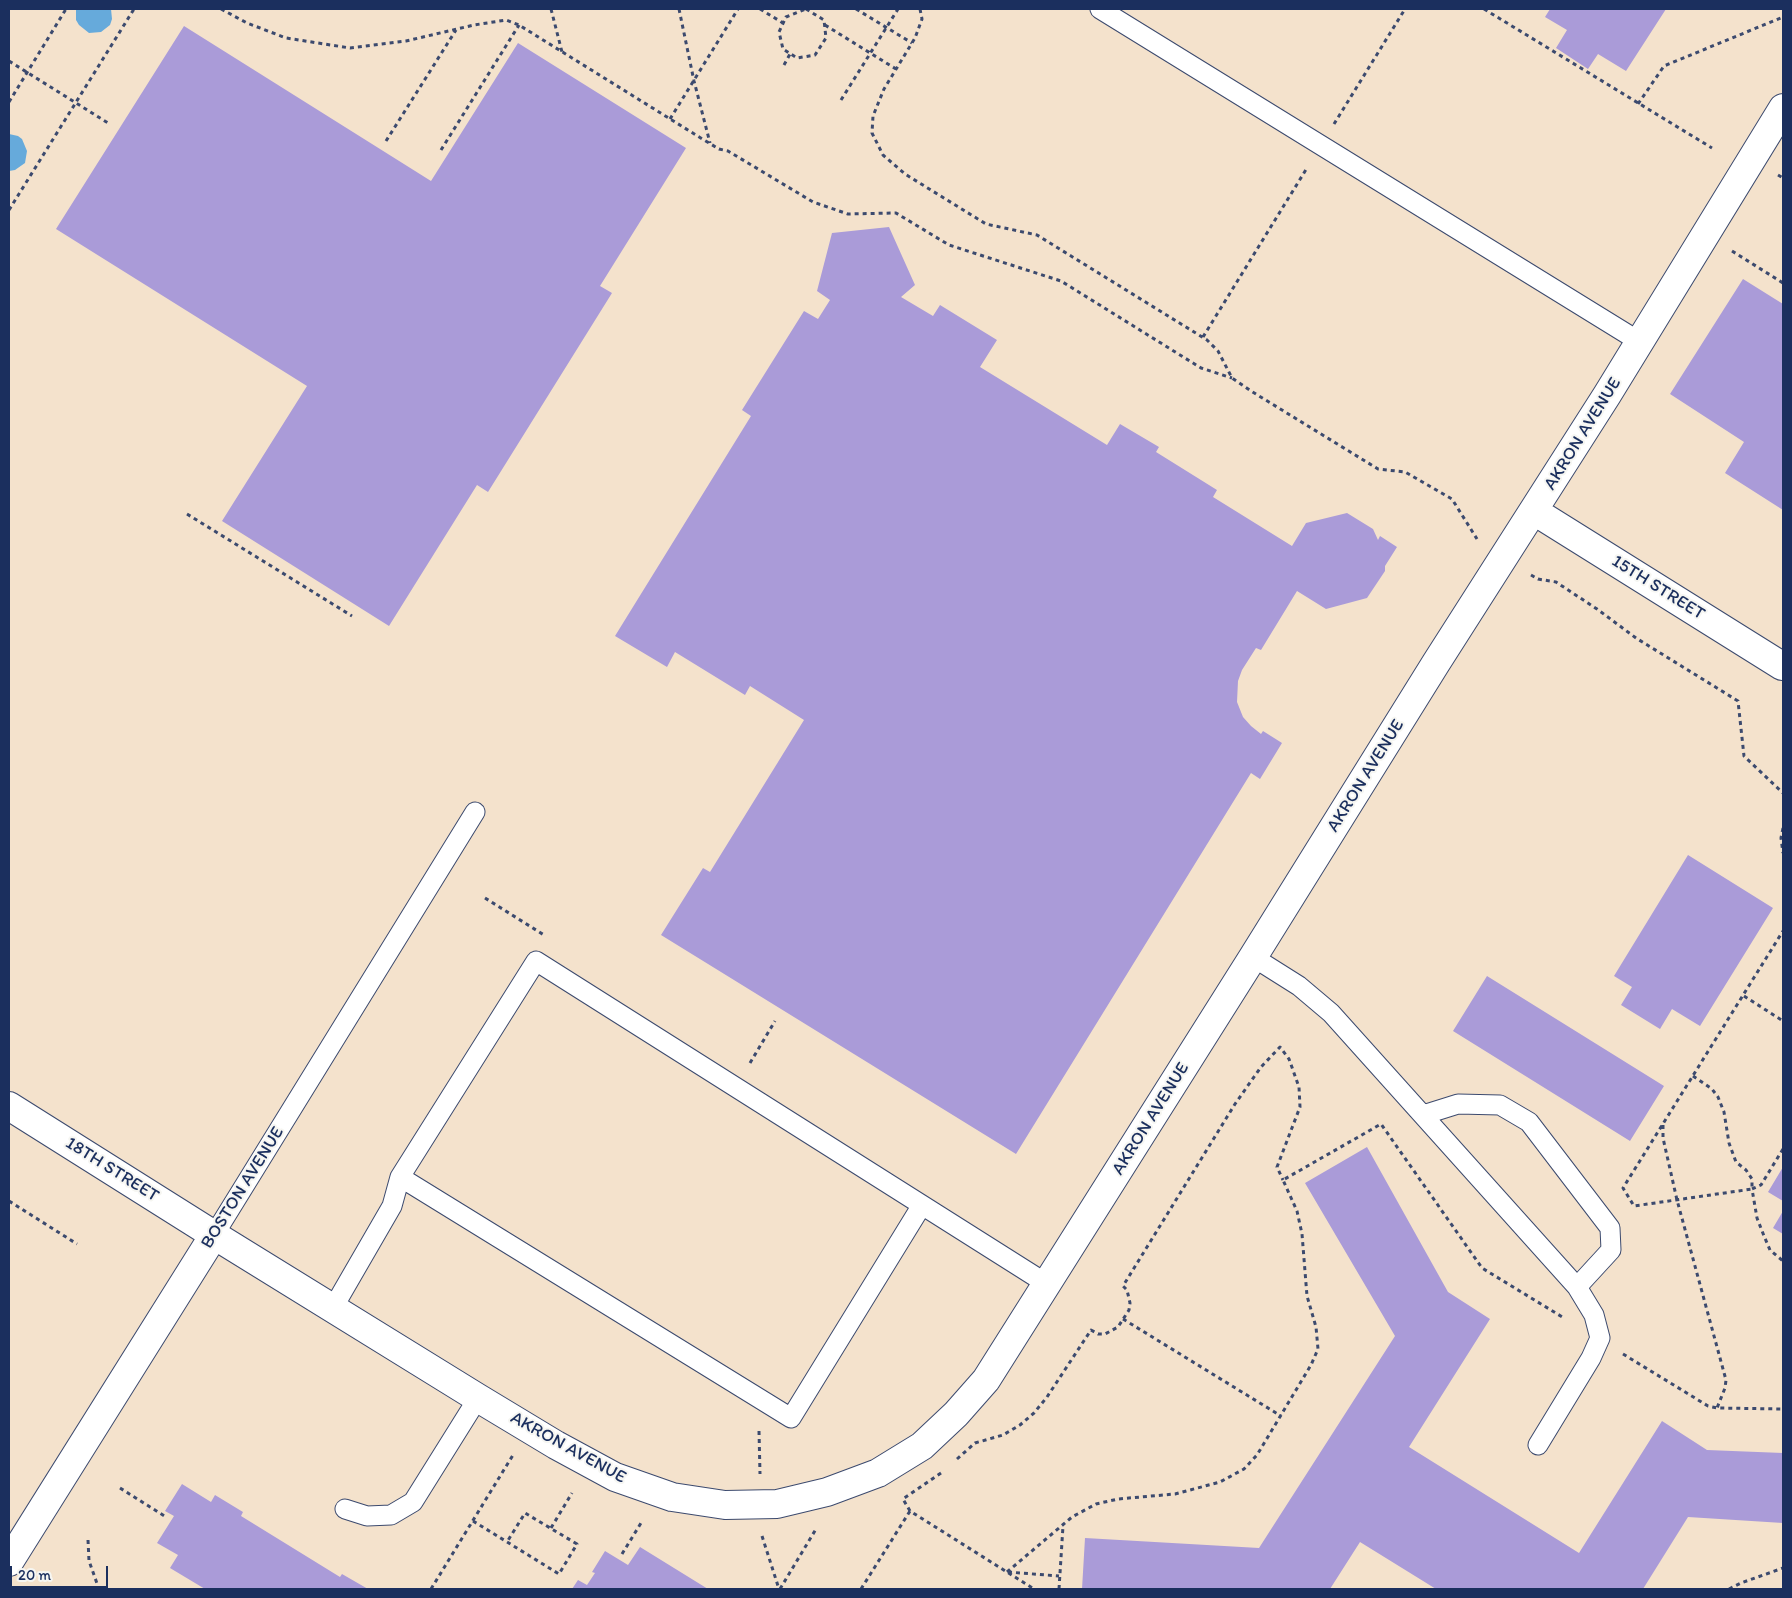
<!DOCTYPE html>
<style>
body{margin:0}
#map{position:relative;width:1792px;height:1598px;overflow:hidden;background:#f4e2cc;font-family:Itim,sans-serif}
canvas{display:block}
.frame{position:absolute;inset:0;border:10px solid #1b2f5e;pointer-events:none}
.scale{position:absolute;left:10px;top:1566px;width:98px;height:22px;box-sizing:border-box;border:2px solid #1b2f5e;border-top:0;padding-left:6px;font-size:15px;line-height:18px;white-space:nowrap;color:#1b2f5e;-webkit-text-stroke:4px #f6f6f2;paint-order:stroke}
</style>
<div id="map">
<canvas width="1792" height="1598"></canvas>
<div class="frame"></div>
<div class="scale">20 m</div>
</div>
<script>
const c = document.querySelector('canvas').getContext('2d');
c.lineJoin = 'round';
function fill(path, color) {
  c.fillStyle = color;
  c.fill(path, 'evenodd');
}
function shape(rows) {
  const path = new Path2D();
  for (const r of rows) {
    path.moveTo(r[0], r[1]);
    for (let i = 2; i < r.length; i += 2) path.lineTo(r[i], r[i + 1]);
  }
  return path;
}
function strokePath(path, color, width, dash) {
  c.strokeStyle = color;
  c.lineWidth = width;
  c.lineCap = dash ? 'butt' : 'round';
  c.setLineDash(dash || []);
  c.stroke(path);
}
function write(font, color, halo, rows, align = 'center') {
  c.font = font + ' Itim,sans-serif';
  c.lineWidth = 4;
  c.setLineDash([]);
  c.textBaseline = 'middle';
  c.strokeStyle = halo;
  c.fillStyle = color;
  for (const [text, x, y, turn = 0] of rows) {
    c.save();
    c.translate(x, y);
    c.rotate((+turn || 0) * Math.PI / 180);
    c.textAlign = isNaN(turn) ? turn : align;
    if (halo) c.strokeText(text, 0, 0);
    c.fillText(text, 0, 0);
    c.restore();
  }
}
fill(shape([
 [76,9,111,9,112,19,110,25,101,32,89,33,79,25,76,20],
 [9,134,18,136,22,139,27,151,25,163,15,170,9,171]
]), '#66aadb');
fill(shape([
 [1550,9,1666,9,1626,71,1598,54,1588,69,1556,48,1567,30,1545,17],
 [184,26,431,181,518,43,686,148,600,286,612,293,488,492,477,485,389,626,222,521,307,386,56,229],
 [889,227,915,285,901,297,933,316,940,305,997,340,980,367,1107,445,1120,424,1159,447,1156,452,1217,490,1213,497,1292,546,1306,523,1347,513,1373,529,1378,540,1380,536,1397,547,1385,566,1385,571,1367,598,1326,609,1297,591,1261,650,1256,648,1242,670,1238,681,1237,702,1243,717,1251,726,1261,734,1263,731,1282,743,1260,779,1251,773,1016,1154,661,935,703,868,710,872,804,720,750,686,745,695,675,652,667,667,615,636,751,416,742,410,804,311,818,319,830,300,817,291,832,233],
 [1743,279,1783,304,1783,510,1725,473,1744,442,1670,394],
 [1688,855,1773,908,1700,1026,1672,1009,1660,1029,1621,1005,1632,987,1614,976],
 [1487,976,1664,1086,1630,1141,1453,1031],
 [1367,1147,1448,1292,1490,1319,1409,1447,1579,1553,1662,1421,1707,1450,1783,1453,1783,1523,1688,1517,1643,1589,1436,1589,1360,1542,1330,1589,1082,1589,1085,1538,1259,1548,1395,1336,1305,1183],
 [1783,1167,1783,1201,1768,1192],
 [1783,1211,1783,1234,1773,1228],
 [182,1484,211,1502,215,1495,243,1512,241,1516,340,1577,342,1574,368,1589,205,1589,170,1568,178,1555,157,1543,174,1516,165,1511],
 [640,1547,708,1589,572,1589,578,1580,587,1585,595,1573,592,1572,605,1551,628,1565]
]), '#aa9bd8');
const lane = shape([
 [1100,9,1640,342],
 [1253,957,1299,986,1331,1013,1577,1287,1594,1315,1600,1338,1591,1358,1538,1445],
 [1423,1115,1458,1104,1500,1105,1529,1122,1610,1228,1611,1250,1577,1287],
 [400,1177,791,1418,922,1205],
 [214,1235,475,812],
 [333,1308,392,1206,400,1177,536,961,1047,1284],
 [345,1509,367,1516,391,1515,413,1502,478,1398]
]);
const street = shape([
 [1534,511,1782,666],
 [9,1106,214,1235,478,1398,556,1445,615,1477,672,1497,725,1505,777,1504,827,1492,878,1473,922,1446,956,1414,986,1380,1253,957,1436,663,1607,395,1783,108],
 [9,1562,214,1235]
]);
strokePath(lane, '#3c4a6e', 21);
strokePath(street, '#3c4a6e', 30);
strokePath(shape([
 [221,9,247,23,286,38,350,48,406,41,474,25,506,20,519,25,704,140,719,149,728,151,813,202,848,214,896,213,949,245,1061,281,1201,368,1232,378],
 [551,9,562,52],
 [679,9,694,81,710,143],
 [760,9,783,23],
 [806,9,824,20,826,38,815,55,797,58,783,49,779,32,786,17,806,9],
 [856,9,912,43],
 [920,9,922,19,915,38,884,89,873,116,872,133,883,155,905,174,986,224,1037,235,1207,340,1218,351,1232,378,1251,391,1378,469,1405,472,1452,499,1477,539],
 [1484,9,1712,148],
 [825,25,896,69],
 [9,61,108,123],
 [784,65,790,54],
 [841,100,898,9],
 [9,102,66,9],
 [1638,104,1664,66,1783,17],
 [670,119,738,9],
 [1334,124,1405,9],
 [386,141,456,30],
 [441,150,519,25],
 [1778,175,1783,178],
 [9,210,134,9],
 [1732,251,1783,283],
 [1203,337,1307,168],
 [187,514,352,616],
 [1531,575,1538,579,1556,582,1597,609,1636,638,1738,701,1744,756,1783,793],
 [1783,828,1781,838,1783,853],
 [485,898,544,935],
 [1744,996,1783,1021],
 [750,1063,775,1021],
 [1693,1076,1712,1089,1718,1097,1724,1112,1729,1143,1736,1162,1746,1170,1752,1179,1752,1189,1634,1206,1623,1188,1783,931],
 [1663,1125,1663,1138,1677,1200,1726,1380,1725,1388,1717,1408,1783,1409],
 [1783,1149,1761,1185,1752,1189,1757,1218,1764,1236,1770,1250,1783,1261],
 [9,1201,77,1244],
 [1123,1319,1281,1416],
 [1623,1354,1708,1406,1717,1408],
 [759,1431,760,1474],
 [957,1459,975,1443,1003,1435,1020,1425,1034,1413,1047,1397,1091,1330,1098,1334,1105,1334,1118,1327,1129,1310,1130,1303,1127,1290,1123,1286,1235,1104,1261,1067,1280,1047,1289,1059,1299,1087,1300,1107,1277,1167,1283,1180],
 [941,1473,903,1499,910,1511,1034,1589],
 [120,1488,166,1517],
 [473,1521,559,1574,577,1544,525,1513,507,1542],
 [551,1528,572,1493],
 [762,1536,779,1589],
 [88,1540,89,1561,99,1589],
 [622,1554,641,1523],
 [1007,1572,1072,1517,1096,1504,1118,1499,1175,1494,1220,1482,1244,1469,1257,1455,1311,1365,1318,1349,1316,1327,1307,1296,1302,1234,1297,1211,1283,1180,1381,1124,1482,1268,1564,1318],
 [1008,1572,1059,1576],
 [431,1589,513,1455],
 [780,1589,816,1529],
 [861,1589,910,1511],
 [1059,1589,1063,1526],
 [1729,1589,1741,1583,1783,1568]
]), '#3c4a6e', 3, [4, 4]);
strokePath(lane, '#fff', 19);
strokePath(street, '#fff', 28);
write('18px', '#1b2f5e', '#f6f6f2', [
 ["AKRON AVENUE",1583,434,-58],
 ["15TH STREET",1658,588,32],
 ["AKRON AVENUE",1366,776,-58],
 ["AKRON AVENUE",1151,1119,-58],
 ["18TH STREET",112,1170,32],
 ["BOSTON AVENUE",243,1188,-58],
 ["AKRON AVENUE",568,1448,29]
]);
</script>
